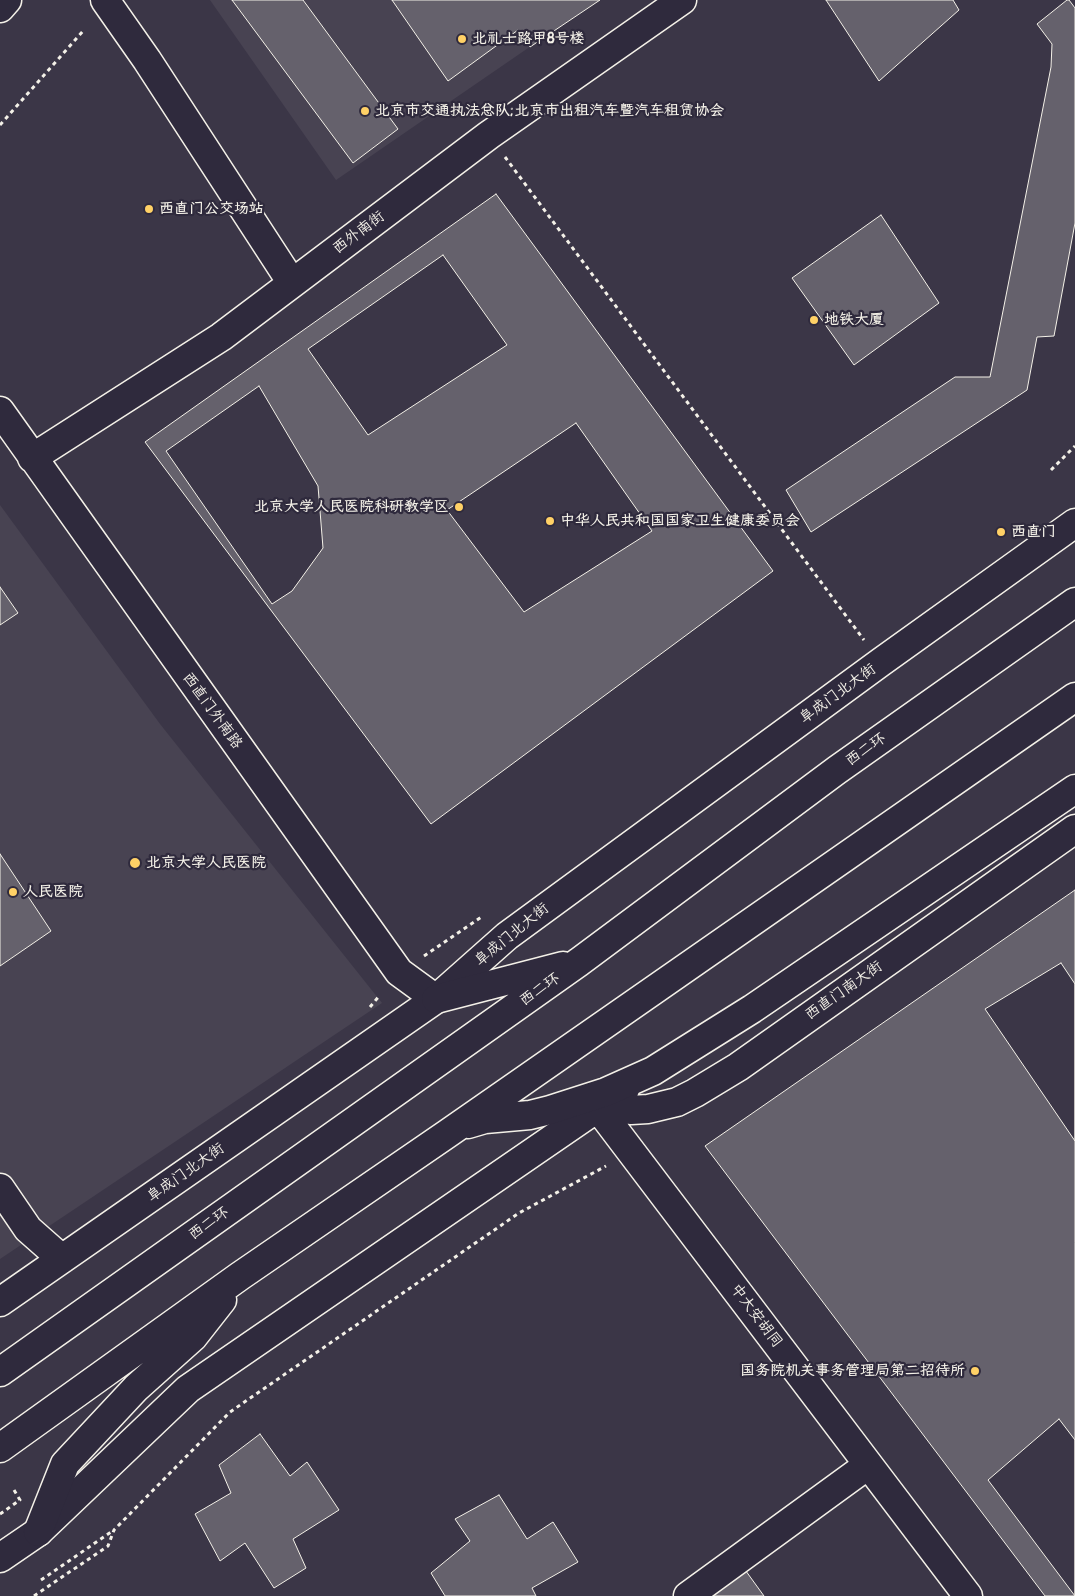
<!DOCTYPE html>
<meta charset="utf-8">
<style>
body{margin:0}
canvas{display:block;background:#3b3647}
</style>
<canvas width="1075" height="1596"></canvas>
<script>
const c = document.querySelector('canvas').getContext('2d');
c.lineJoin = 'round';
function fill(path, color) {
  c.fillStyle = color;
  c.fill(path, 'evenodd');
}
function shape(rows) {
  const path = new Path2D();
  for (const r of rows) {
    path.moveTo(r[0], r[1]);
    for (let i = 2; i < r.length; i += 2) path.lineTo(r[i], r[i + 1]);
  }
  return path;
}
function strokePath(path, color, width, dash) {
  c.strokeStyle = color;
  c.lineWidth = width;
  c.lineCap = dash ? 'butt' : 'round';
  c.setLineDash(dash || []);
  c.stroke(path);
}
function write(font, color, halo, rows, align = 'center') {
  c.font = font + ' Pangolin,"LXGW WenKai TC",sans-serif';
  c.lineWidth = 4.5;
  c.setLineDash([]);
  c.textBaseline = 'middle';
  c.strokeStyle = halo;
  c.fillStyle = color;
  for (const [text, x, y, turn = 0] of rows) {
    c.save();
    c.translate(x, y);
    c.rotate((+turn || 0) * Math.PI / 180);
    c.textAlign = isNaN(turn) ? turn : align;
    if (halo) c.strokeText(text, 0, 0);
    c.fillText(text, 0, 0);
    c.restore();
  }
}
fill(shape([
 [210,0,598,0,336,180],
 [0,505,160,724,382,1003,0,1259]
]), '#484352');
const building = shape([
 [232,0,303,0,398,129,353,163,232,0],
 [392,0,600,0,530,47,518,30,448,81,392,0],
 [826,0,953,0,959,10,879,81,826,0],
 [1067,0,1069,0,1075,8,1075,223,1054,336,1037,337,1027,390,811,532,786,490,955,377,990,377,1051,67,1052,44,1037,24,1067,0],
 [496,194,773,571,431,824,145,442,496,194],
 [881,215,939,303,854,365,792,278,881,215],
 [443,255,507,345,368,435,308,349,443,255],
 [259,386,318,486,323,548,292,591,272,604,166,451,259,386],
 [576,423,652,531,524,612,447,510,576,423],
 [0,587,18,613,0,625,0,587],
 [0,854,51,931,0,966,0,854],
 [1075,890,1075,1596,1045,1596,705,1146,1075,890],
 [1061,963,1075,984,1075,1141,985,1009,1061,963],
 [1059,1419,1075,1440,1075,1596,988,1480,1059,1419],
 [260,1434,290,1476,307,1462,339,1510,293,1539,306,1568,274,1588,245,1543,220,1561,195,1514,231,1493,219,1465,260,1434],
 [499,1495,527,1539,553,1522,578,1562,532,1588,536,1596,445,1596,431,1573,470,1541,455,1519,499,1495],
 [743,1567,764,1596,704,1596,743,1567]
]);
fill(building, '#65616c');
strokePath(building, '#f4f1e8', 1);
const minor = shape([
 [105,0,147,60,292,283],
 [0,8,7,0],
 [0,411,399,972,436,999],
 [32,458,221,337,489,135,682,0],
 [598,1108,968,1596],
 [598,1108,607,1106,631,1110,648,1109,677,1102,695,1093,738,1067,1075,829],
 [0,1188,28,1229,62,1259],
 [0,1302,436,999,507,936,881,662,1075,523],
 [0,1558,38,1532,188,1389,625,1089],
 [688,1596,868,1465]
]);
const highway = shape([
 [436,999,563,966],
 [468,1124,485,1119,530,1115,550,1110,606,1092,653,1071,752,1009,1075,789],
 [0,1372,579,962,837,770,1075,602],
 [0,1448,240,1276,447,1134,1075,697],
 [38,1532,65,1464,136,1388,193,1337,222,1300]
]);
strokePath(minor, '#f4f1e8', 31);
strokePath(highway, '#f4f1e8', 31);
strokePath(shape([
 [0,125,84,30],
 [505,157,864,640],
 [1051,470,1075,446],
 [424,956,483,916],
 [370,1007,380,995],
 [0,1514,20,1500,14,1490],
 [41,1580,114,1530],
 [34,1596,108,1546,114,1530,230,1412,519,1213,606,1166]
]), '#f4f1e8', 3, [4, 4]);
strokePath(minor, '#2f2a3d', 28);
strokePath(highway, '#2f2a3d', 28);
for (const [x, y, r, color] of [
 [462,39,5,"#ffd166"],
 [365,111,5,"#ffd166"],
 [149,209,5,"#ffd166"],
 [814,320,5,"#ffd166"],
 [459,507,5,"#ffd166"],
 [550,521,5,"#ffd166"],
 [1001,532,5,"#ffd166"],
 [135,863,6,"#ffd166"],
 [13,892,5,"#ffd166"],
 [975,1371,5,"#ffd166"]
]) {
  const dot = new Path2D();
  dot.arc(x, y, r, 0, 2 * Math.PI);
  c.fillStyle = color;
  c.fill(dot);
  strokePath(dot, '#2f2a3d', 2);
}
write('bold 15px', '#f4f1e8', '#2f2a3d', [
 ["北礼士路甲8号楼",472,39],
 ["北京市交通执法总队;北京市出租汽车暨汽车租赁协会",375,111],
 ["西直门公交场站",159,209],
 ["地铁大厦",824,320],
 ["北京大学人民医院科研教学区",449,507,"right"],
 ["中华人民共和国国家卫生健康委员会",560,521],
 ["西直门",1011,532],
 ["北京大学人民医院",146,863],
 ["人民医院",23,892],
 ["国务院机关事务管理局第二招待所",965,1371,"right"]
], 'left');
write('15px', '#f4f1e8', '#2f2a3d', [
 ["西外南街",359,233,-37],
 ["阜成门北大街",838,694,-36],
 ["西直门外南路",212,711,54],
 ["西二环",866,750,-35],
 ["阜成门北大街",512,935,-39],
 ["西二环",540,990,-35],
 ["西直门南大街",844,991,-35],
 ["阜成门北大街",186,1173,-35],
 ["西二环",209,1224,-35],
 ["中大安胡同",756,1316,53]
]);
</script>
